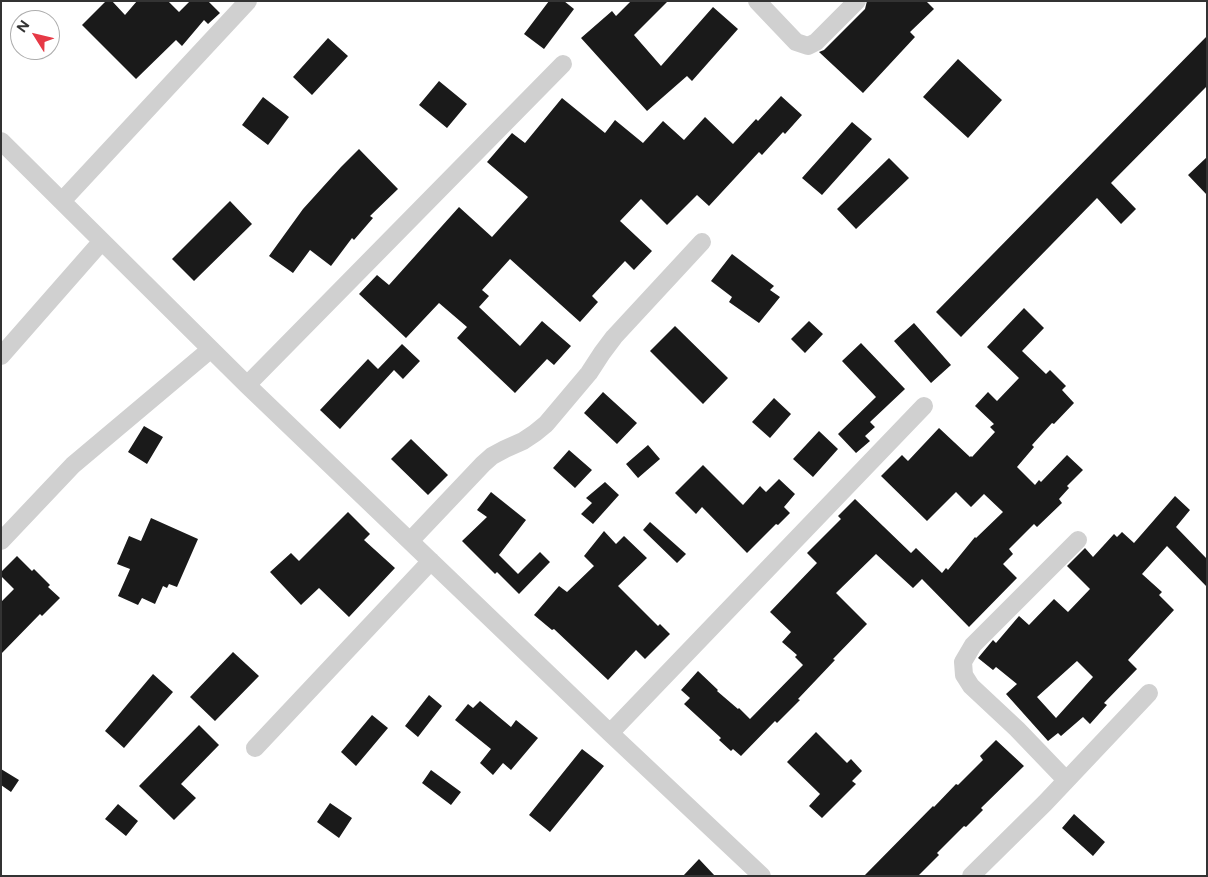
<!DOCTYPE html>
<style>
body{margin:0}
#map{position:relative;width:1208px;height:877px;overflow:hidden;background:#fff;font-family:Figtree,sans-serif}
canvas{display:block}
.frame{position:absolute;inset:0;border:2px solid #333;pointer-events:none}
.north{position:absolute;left:10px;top:10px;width:50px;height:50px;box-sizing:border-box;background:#fff;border:1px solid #adadad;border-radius:50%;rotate:306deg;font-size:14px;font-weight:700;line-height:20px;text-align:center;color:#333}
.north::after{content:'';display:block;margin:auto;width:18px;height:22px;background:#e63946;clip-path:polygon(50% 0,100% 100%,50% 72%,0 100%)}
</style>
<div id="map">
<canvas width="1208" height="877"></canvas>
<div class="frame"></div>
<div class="north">N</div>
</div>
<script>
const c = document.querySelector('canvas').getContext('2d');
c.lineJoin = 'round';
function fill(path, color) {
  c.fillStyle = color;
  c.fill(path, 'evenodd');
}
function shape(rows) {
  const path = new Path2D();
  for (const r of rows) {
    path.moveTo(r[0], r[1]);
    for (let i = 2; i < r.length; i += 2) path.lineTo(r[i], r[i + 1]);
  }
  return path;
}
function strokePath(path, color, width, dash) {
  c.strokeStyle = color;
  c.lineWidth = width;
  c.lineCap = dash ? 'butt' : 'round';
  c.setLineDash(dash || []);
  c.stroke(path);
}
fill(shape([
 [106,1,112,1,125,15,137,1,168,1,179,12,190,1,208,1,220,13,208,24,204,20,182,46,176,40,136,79,82,25],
 [549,1,564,1,574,9,544,49,524,34],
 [631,1,668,1,634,35,661,66,713,7,738,29,692,81,687,76,647,111,581,38,612,11,616,16],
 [867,1,926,1,934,9,910,32,915,37,863,93,819,52,824,50,865,9],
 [1207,36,1207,86,1111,183,1136,209,1121,224,1097,198,961,337,936,312],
 [328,38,348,56,312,95,293,77],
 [958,59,1002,100,968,138,923,97],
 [439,81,467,104,447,128,419,105],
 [781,96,802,115,785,134,783,132,762,155,759,152,709,206,697,195,667,225,641,199,620,221,652,251,634,270,625,261,592,296,598,302,580,322,510,259,482,290,489,296,479,307,520,346,542,321,571,346,554,365,547,359,515,393,457,338,467,327,439,303,406,338,359,294,377,275,389,285,459,207,492,237,528,197,487,162,512,133,525,143,562,98,605,133,615,120,643,143,663,121,684,140,705,117,733,144,756,119,758,121],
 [263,97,289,117,268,145,242,125],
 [852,122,872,139,822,195,802,178],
 [359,149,398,189,370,216,373,218,354,240,352,238,331,266,310,250,293,273,269,256,303,209,341,167],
 [1207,157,1207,195,1188,175],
 [889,158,909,178,856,229,837,209],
 [230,201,252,224,194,281,172,259],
 [732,254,774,286,770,290,780,297,759,323,729,302,732,297,711,281],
 [1024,308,1044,328,1022,351,1046,374,1050,370,1066,386,1062,390,1074,403,1054,424,1052,423,1032,445,1034,447,1017,467,1035,485,1039,480,1041,482,1067,455,1083,470,1067,486,1069,488,1059,499,1062,503,1037,527,1034,524,1009,549,1013,554,1003,564,1017,578,969,627,922,579,913,588,876,554,836,593,867,624,833,659,835,660,798,699,800,700,777,723,775,721,741,756,733,749,731,751,719,740,721,738,684,704,690,698,681,690,698,671,718,690,717,691,738,709,739,708,750,719,803,665,795,657,797,655,782,642,791,632,770,612,817,563,807,553,841,519,838,516,855,499,911,553,916,548,942,573,946,568,948,570,975,537,976,538,1003,512,984,494,971,507,956,492,927,521,881,476,902,455,908,461,939,428,970,457,971,456,972,457,995,432,990,427,994,424,975,406,988,392,997,401,1019,378,987,347],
 [809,321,823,334,805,353,791,339],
 [914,323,951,365,931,383,894,341],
 [675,326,728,378,703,404,650,351],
 [861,343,905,389,870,422,875,427,865,436,870,441,856,453,838,434,876,397,842,361],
 [402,344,420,361,403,379,394,370,340,429,320,410,368,359,378,369],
 [603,392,637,423,617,444,584,413],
 [774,398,791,414,770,438,752,422],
 [144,426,163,437,147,464,128,452],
 [819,431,838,449,813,477,793,459],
 [411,439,448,475,428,495,391,459],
 [648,445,660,459,638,478,626,464],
 [569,450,592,470,575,488,553,468],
 [703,465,743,505,760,486,766,492,779,479,795,494,784,507,790,513,778,525,776,524,747,553,702,507,696,514,675,493],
 [605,482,619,495,593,524,581,514,592,503,586,498],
 [491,492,526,520,499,555,518,574,540,552,550,562,519,594,497,572,495,574,462,541,487,517,477,510],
 [1175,496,1190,510,1176,527,1207,559,1207,587,1167,546,1142,574,1162,592,1159,595,1174,610,1128,660,1137,669,1104,703,1107,705,1090,724,1083,717,1061,736,1058,733,1048,741,1006,694,1017,684,996,667,993,670,978,658,993,640,996,643,1019,616,1029,625,1054,599,1068,612,1090,589,1067,566,1085,548,1093,557,1114,534,1117,537,1122,532,1134,543],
 [1077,661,1093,677,1056,718,1037,697],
 [348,512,370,534,364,540,395,568,349,617,319,588,301,605,270,572,291,553,299,561],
 [151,518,198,539,177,587,169,584,167,588,163,586,155,604,142,598,138,605,118,596,130,569,117,564,129,536,141,541],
 [650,522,686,554,677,563,643,530],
 [604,531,616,544,624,536,647,558,618,586,658,626,660,624,670,634,645,659,636,650,608,680,554,629,552,630,534,615,559,586,567,592,594,566,584,556],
 [17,556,32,571,34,569,50,585,48,587,60,598,42,616,40,614,1,654,1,602,14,589,1,576,1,572],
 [233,652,259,676,215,721,190,697],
 [153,674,173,692,124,748,105,731],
 [429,695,442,706,418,737,405,726],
 [480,701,511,727,516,720,538,738,511,770,503,763,493,775,480,763,491,749,455,720,468,704,473,708],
 [372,715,388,728,356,766,341,752],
 [199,725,219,745,181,784,196,798,174,820,139,786],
 [816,732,847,763,851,759,862,771,852,781,856,784,822,818,809,806,820,794,787,762],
 [996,740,1024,766,981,808,983,810,966,827,964,826,937,853,939,855,918,876,864,876,933,806,934,807,956,784,958,785,983,760,980,756],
 [582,749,604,766,550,832,529,815],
 [1,769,19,780,11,792,1,785],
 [431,770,461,792,451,805,422,783],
 [330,803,352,818,339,838,317,822],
 [118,804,138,821,126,836,105,819],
 [1074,814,1105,842,1093,856,1062,828],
 [699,859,715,876,683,876]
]), '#1a1a1a');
strokePath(shape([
 [757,1,796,42,808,46,816,42,857,1],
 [1,141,247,385,610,733,762,876],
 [62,201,248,1],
 [1,356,102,241],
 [247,385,563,64],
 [1,541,73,465,211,349],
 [410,541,483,464,492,456,505,449,523,441,535,433,546,424,589,373,602,353,614,337,702,242],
 [610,733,924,406],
 [255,748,431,561],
 [1066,780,1017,729,971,686,964,675,963,662,973,645,1078,540],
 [971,876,1045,803,1149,693]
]), '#d0d0d0', 18);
</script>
